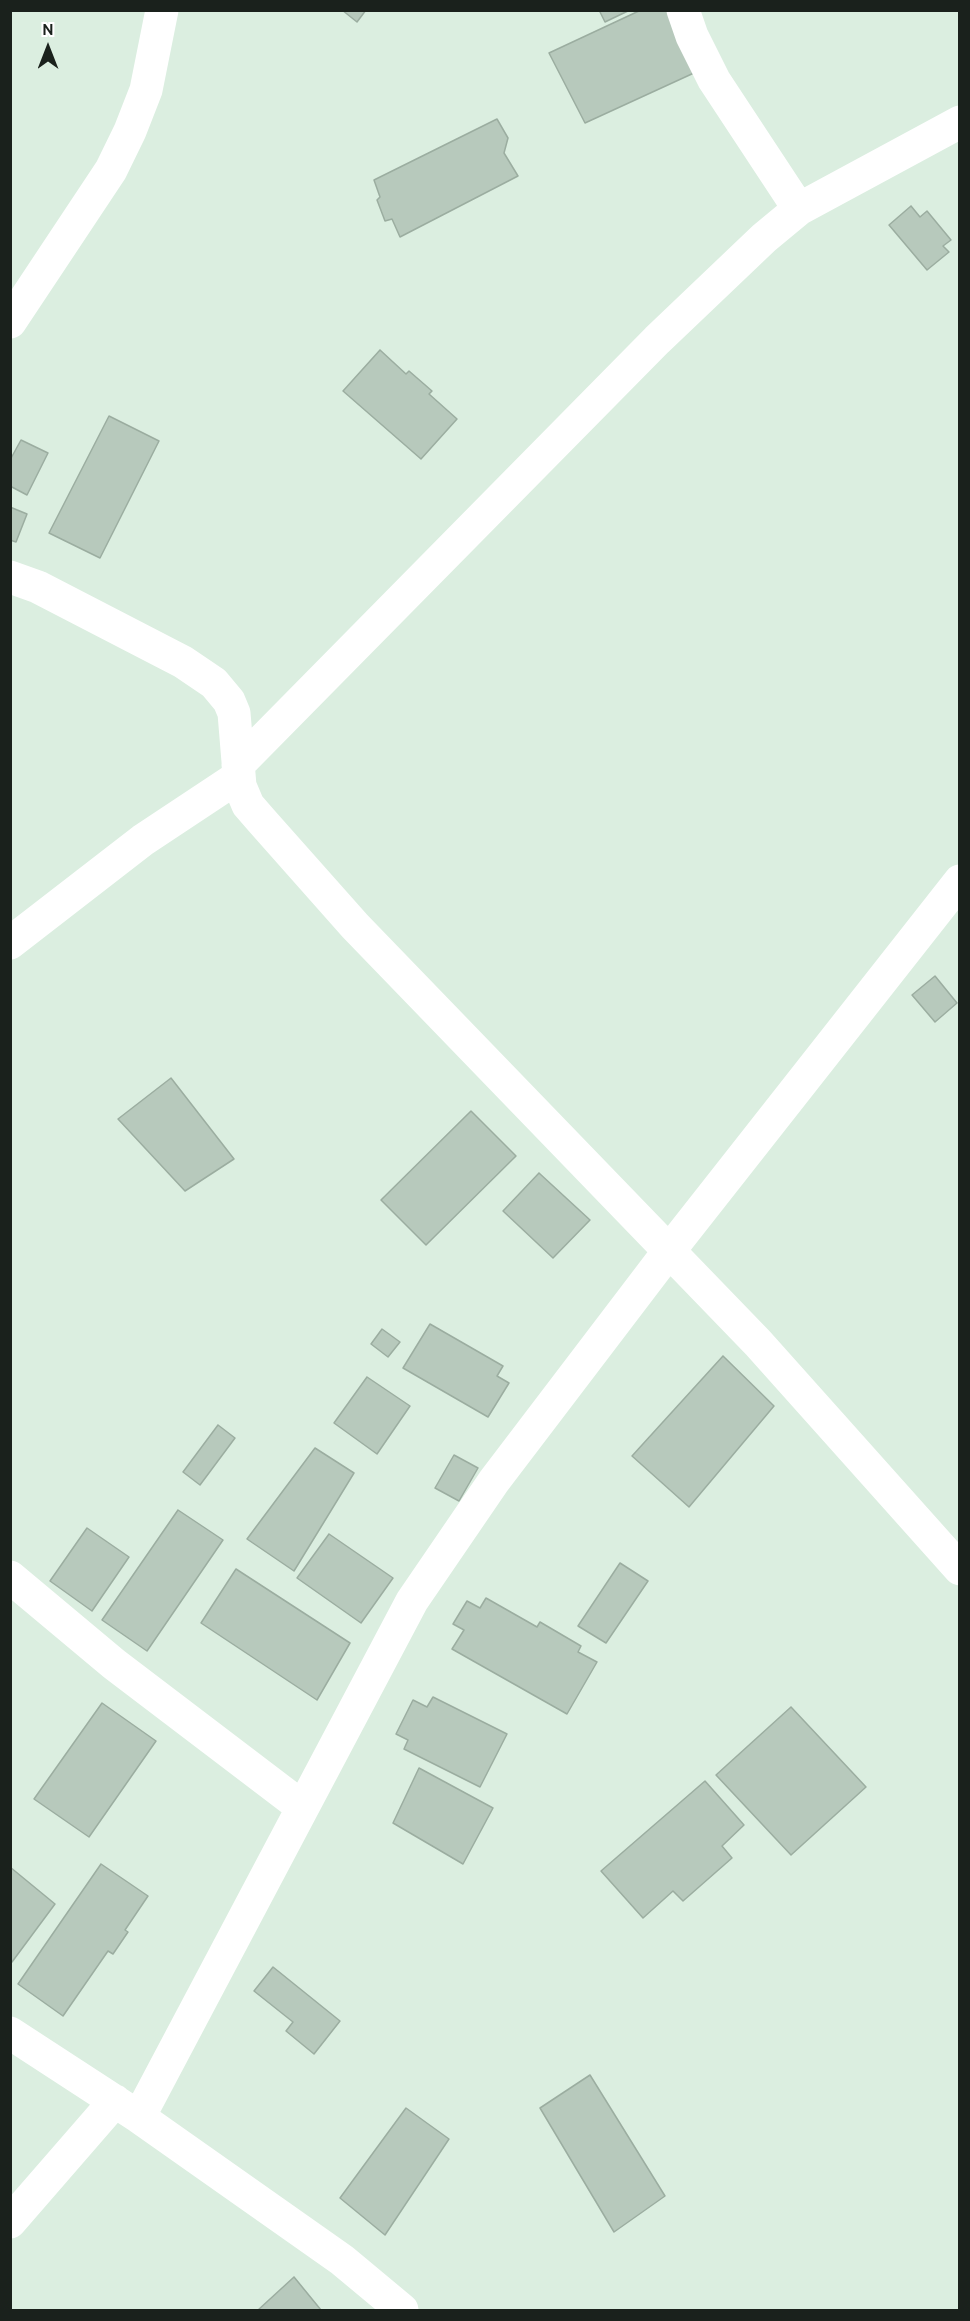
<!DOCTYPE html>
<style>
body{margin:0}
#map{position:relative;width:970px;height:2321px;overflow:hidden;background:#dbeee0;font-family:Cabin,sans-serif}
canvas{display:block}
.frame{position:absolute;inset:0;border:12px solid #1a211c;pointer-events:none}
.north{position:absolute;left:18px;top:18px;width:60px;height:60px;-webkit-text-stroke:4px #fff;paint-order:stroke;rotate:0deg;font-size:16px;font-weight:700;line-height:24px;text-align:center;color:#1a211c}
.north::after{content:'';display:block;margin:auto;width:21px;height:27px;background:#1a211c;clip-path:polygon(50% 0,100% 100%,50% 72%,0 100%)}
</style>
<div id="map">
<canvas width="970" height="2321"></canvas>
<div class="frame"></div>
<div class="north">N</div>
</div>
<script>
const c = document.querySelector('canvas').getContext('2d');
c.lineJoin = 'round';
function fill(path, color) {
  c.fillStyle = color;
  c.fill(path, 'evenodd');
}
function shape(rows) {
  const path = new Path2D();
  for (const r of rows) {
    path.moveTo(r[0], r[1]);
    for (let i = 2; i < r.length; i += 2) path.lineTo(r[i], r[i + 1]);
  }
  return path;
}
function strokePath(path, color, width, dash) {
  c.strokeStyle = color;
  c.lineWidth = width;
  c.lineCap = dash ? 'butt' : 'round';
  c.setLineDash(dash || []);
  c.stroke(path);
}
const building = shape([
 [342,10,366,10,357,22,342,10],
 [599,10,630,10,605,22,599,10],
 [641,10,676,10,707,67,585,123,549,53,641,10],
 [497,119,508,138,504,153,518,176,400,237,392,219,385,221,377,200,380,197,374,180,497,119],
 [911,206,920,217,927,211,951,240,943,246,949,252,927,270,889,225,911,206],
 [380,350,406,374,409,371,432,391,429,394,457,419,421,459,343,391,380,350],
 [109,416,159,441,100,558,49,533,109,416],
 [21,440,48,453,27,495,10,486,10,460,21,440],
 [10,507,27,514,16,542,10,540,10,507],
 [935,976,957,1003,935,1022,912,995,935,976],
 [171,1078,234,1159,185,1191,118,1119,171,1078],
 [471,1111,516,1156,426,1245,381,1200,471,1111],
 [539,1173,590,1220,553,1258,503,1211,539,1173],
 [430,1324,503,1366,497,1376,509,1383,488,1417,403,1368,430,1324],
 [382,1329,400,1342,388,1357,371,1344,382,1329],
 [723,1356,774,1406,689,1507,632,1456,723,1356],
 [367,1377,410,1406,377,1454,334,1423,367,1377],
 [218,1425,235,1438,200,1485,183,1472,218,1425],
 [315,1448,354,1473,294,1571,247,1539,315,1448],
 [454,1455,478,1468,459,1501,435,1488,454,1455],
 [178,1510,223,1540,147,1651,102,1620,178,1510],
 [87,1528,129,1557,92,1611,50,1581,87,1528],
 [329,1534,393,1578,361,1623,297,1578,329,1534],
 [620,1563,648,1581,606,1643,578,1626,620,1563],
 [236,1569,350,1643,317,1700,201,1623,236,1569],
 [486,1598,537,1627,540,1622,581,1646,578,1652,597,1662,567,1714,452,1649,464,1630,453,1624,467,1601,480,1608,486,1598],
 [433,1697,507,1734,480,1787,404,1749,408,1740,396,1734,413,1700,427,1707,433,1697],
 [102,1703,156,1741,89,1837,34,1799,102,1703],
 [791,1707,866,1787,791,1855,716,1775,791,1707],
 [419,1768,493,1808,463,1864,393,1823,419,1768],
 [705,1781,744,1825,722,1846,732,1858,683,1901,673,1891,643,1918,601,1871,705,1781],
 [101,1864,148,1896,125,1930,128,1932,113,1954,108,1951,63,2016,18,1984,101,1864],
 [10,1867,55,1904,12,1962,10,1961,10,1867],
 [273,1967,340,2021,314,2054,286,2031,293,2022,254,1991,273,1967],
 [590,2075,665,2196,614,2232,540,2108,590,2075],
 [406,2108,449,2139,385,2235,340,2198,406,2108],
 [294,2277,321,2310,258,2310,294,2277]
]);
fill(building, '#b7c9bc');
strokePath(building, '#9bada0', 1.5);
strokePath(shape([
 [683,10,692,36,714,80,799,209],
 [10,322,111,170,130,131,146,90,162,10],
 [10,577,38,587,183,662,214,683,229,701,234,713,240,786,248,805,261,820,355,926,758,1343,960,1569],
 [238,765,657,340,764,238,799,209,960,122],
 [10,943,143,840,238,777],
 [10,1577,114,1664,302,1807],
 [10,2033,139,2117,342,2260,402,2310],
 [139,2117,412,1601,494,1481,669,1251,960,881],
 [10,2222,115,2101]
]), '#fff', 33);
</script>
